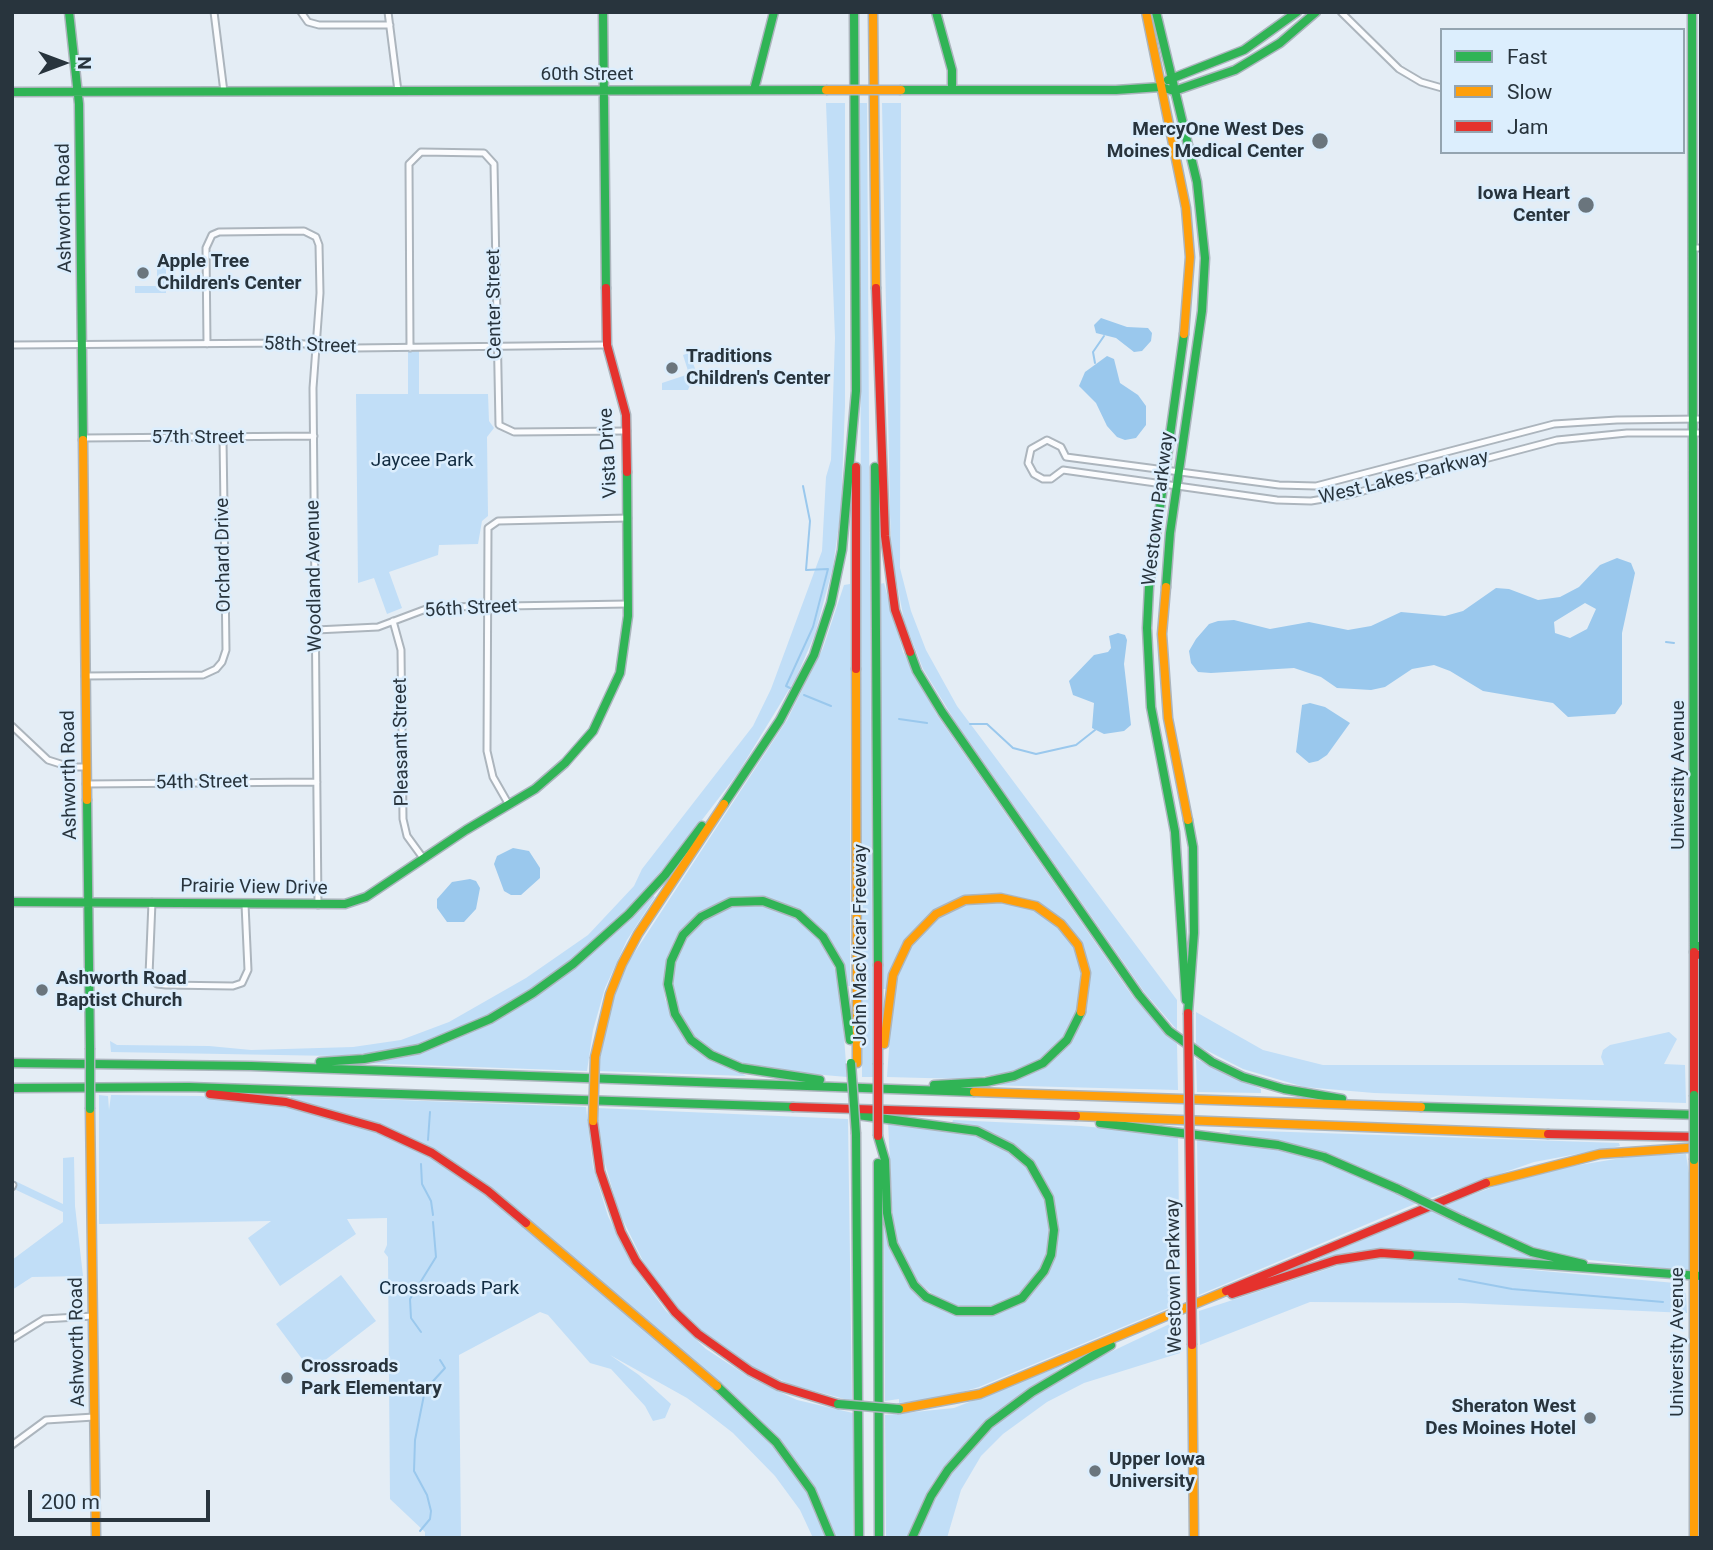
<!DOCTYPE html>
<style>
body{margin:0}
#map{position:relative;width:1713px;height:1550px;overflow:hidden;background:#e4edf5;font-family:Roboto,sans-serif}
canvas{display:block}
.frame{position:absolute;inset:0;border:14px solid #28343d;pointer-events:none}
.legend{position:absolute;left:1440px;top:28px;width:245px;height:126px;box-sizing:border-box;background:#dceefd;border:2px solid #94a4b0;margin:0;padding:9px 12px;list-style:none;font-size:21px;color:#28343d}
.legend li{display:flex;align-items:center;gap:14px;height:35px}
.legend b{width:35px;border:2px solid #94a4b0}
.north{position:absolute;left:28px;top:28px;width:70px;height:70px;-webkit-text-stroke:5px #dceefd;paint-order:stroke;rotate:90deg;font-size:19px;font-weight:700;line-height:28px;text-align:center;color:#28343d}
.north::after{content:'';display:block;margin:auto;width:24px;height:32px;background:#28343d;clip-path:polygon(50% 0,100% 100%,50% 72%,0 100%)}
.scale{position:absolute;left:28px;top:1490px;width:182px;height:32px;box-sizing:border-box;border:4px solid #28343d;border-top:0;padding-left:9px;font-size:21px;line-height:24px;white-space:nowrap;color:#28343d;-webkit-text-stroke:5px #dceefd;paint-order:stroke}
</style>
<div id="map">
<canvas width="1713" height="1550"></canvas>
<div class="frame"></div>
<ul class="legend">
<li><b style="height:9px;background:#30b455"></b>Fast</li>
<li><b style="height:9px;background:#ff9f0a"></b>Slow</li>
<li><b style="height:9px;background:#e5322d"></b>Jam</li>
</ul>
<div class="north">N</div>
<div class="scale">200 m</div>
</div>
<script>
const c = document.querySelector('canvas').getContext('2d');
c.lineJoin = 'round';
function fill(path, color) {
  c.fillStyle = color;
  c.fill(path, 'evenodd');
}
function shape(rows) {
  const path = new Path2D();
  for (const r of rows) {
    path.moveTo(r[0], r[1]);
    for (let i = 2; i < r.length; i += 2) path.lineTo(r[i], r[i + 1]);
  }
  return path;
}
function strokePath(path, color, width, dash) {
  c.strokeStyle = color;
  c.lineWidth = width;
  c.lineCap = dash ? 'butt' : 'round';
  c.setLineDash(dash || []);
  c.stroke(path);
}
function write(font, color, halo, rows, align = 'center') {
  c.font = font + ' Roboto,sans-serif';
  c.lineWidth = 5;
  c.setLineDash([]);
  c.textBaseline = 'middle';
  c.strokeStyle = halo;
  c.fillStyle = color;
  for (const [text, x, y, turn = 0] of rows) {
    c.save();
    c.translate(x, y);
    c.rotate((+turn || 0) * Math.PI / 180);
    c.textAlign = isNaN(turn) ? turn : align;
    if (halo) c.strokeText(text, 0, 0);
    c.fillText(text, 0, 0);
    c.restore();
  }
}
fill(shape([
 [826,103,845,103,845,406,841,510,833,567,815,634,796,678,738,773,679,850,627,910,560,969,491,1014,426,1043,383,1052,335,1056,111,1052,110,1041,117,1045,209,1046,251,1050,353,1047,401,1040,449,1022,526,978,588,935,634,886,642,869,753,726,771,689,822,551,826,477,831,460,835,338],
 [860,103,867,103,873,1077,862,1077],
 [882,103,901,103,900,568,911,611,926,650,957,706,1177,1000,1177,1030,1145,993,955,721,923,669,904,620,892,558,890,514],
 [157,260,166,260,166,293,135,293,135,286,157,286],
 [419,347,419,394,488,394,489,421,494,428,487,437,488,516,482,521,478,544,439,545,438,555,389,572,402,608,387,614,374,578,358,583,356,394,408,394,408,348],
 [689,353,696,371,688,390,662,390,662,383,689,374,683,355],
 [884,583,903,652,937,715,1133,997,1177,1044,1178,1090,984,1085,1037,1070,1087,1007,1090,974,1079,940,1066,923,1032,900,1002,893,974,894,937,908,902,943,886,989,883,989,880,584],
 [850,584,850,986,847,986,844,968,794,907,762,896,742,896,723,900,700,912,682,929,664,989,665,999,680,1032,746,1076,598,1071,610,1008,629,961,787,720,823,648,844,585],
 [652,895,655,897,627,940,605,988,593,1030,587,1071,361,1063,500,1017],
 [994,900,1030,907,1051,920,1073,945,1081,967,1079,1005,1064,1037,1037,1062,1013,1072,963,1079,887,1077,893,991,905,954,932,921,968,903],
 [760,904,786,912,804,924,826,948,840,982,847,1077,789,1072,748,1065,714,1052,696,1039,682,1021,672,989,673,967,681,946,700,921,727,907],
 [1196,1012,1263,1050,1323,1065,1604,1065,1601,1057,1603,1050,1610,1045,1669,1032,1677,1039,1664,1064,1685,1065,1686,1103,1374,1093,1304,1087,1243,1069,1196,1045],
 [1196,1059,1261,1089,1261,1093,1197,1092],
 [99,1095,108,1096,109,1110,111,1095,200,1096,290,1106,359,1125,422,1152,491,1197,752,1421,781,1453,807,1492,827,1538,813,1538,800,1510,775,1476,733,1433,706,1412,687,1398,610,1355,639,1375,671,1404,665,1418,653,1421,645,1406,611,1369,590,1363,548,1315,540,1312,459,1355,461,1538,425,1538,425,1532,390,1499,388,1257,384,1252,387,1245,387,1218,347,1219,356,1234,280,1286,248,1238,271,1221,99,1224],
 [291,1096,586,1107,593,1167,608,1216,633,1266,666,1311,706,1349,752,1379,797,1400,853,1413,853,1538,834,1538,781,1443,447,1158,291,1099],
 [597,1108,848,1119,852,1401,792,1385,754,1368,700,1329,674,1304,643,1261,619,1212,603,1157],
 [953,1120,1081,1126,1178,1135,1180,1303,979,1387,945,1397,899,1403,899,1399,885,1401,884,1222,892,1252,904,1277,966,1316,1032,1293,1048,1273,1057,1217,1014,1145,994,1133,952,1123],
 [888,1122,973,1134,1005,1148,1029,1170,1045,1202,1049,1225,1048,1248,1040,1270,1020,1293,995,1306,973,1308,954,1305,936,1297,916,1280,899,1251,893,1223],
 [1230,1130,1619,1143,1620,1146,1534,1162,1428,1199,1381,1177,1229,1135],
 [1197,1137,1222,1139,1317,1158,1417,1203,1199,1295],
 [1686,1154,1690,1180,1690,1271,1572,1258,1534,1249,1442,1206,1501,1184,1573,1166,1634,1156],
 [74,1157,75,1206,83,1276,32,1277,12,1290,12,1260,63,1222,63,1212,12,1188,15,1181,63,1204,63,1158],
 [1432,1210,1514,1250,1546,1262,1398,1249,1354,1251,1320,1261,1319,1258],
 [1389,1257,1675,1283,1686,1294,1687,1313,1462,1303,1310,1302,1200,1345,1199,1311,1349,1262],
 [341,1275,376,1321,311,1371,276,1324],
 [1180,1319,1180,1353,1084,1383,1047,1402,1003,1434,981,1456,961,1490,947,1538,914,1538,951,1472,985,1434,1028,1399,1081,1366],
 [1066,1364,979,1427,932,1484,907,1538,886,1538,885,1415,954,1408]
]), '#c1def7');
fill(shape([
 [1101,318,1127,327,1148,328,1152,333,1151,341,1142,351,1134,352,1116,338,1096,333,1094,325],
 [1107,356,1114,359,1120,383,1138,395,1146,406,1146,425,1136,438,1125,440,1117,437,1107,426,1096,403,1079,386,1085,372],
 [1617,558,1631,563,1635,573,1622,633,1622,704,1615,714,1568,717,1553,703,1483,691,1450,671,1434,665,1412,669,1385,687,1371,690,1337,688,1321,677,1294,668,1211,673,1198,672,1191,663,1189,651,1196,639,1209,624,1218,621,1234,620,1270,629,1309,622,1348,630,1371,626,1401,612,1445,616,1463,611,1496,588,1509,589,1538,600,1560,597,1579,587,1600,565],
 [1585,603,1596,609,1587,629,1570,638,1555,633,1554,622],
 [1118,633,1125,635,1127,640,1124,664,1131,725,1124,731,1104,734,1092,728,1094,703,1073,695,1069,681,1094,655,1108,652,1111,648,1109,636],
 [1310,703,1325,707,1350,723,1327,755,1318,761,1309,763,1296,752,1302,705],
 [513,848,529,851,540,868,540,878,521,895,511,895,504,891,494,864,497,856],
 [470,879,476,881,480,888,476,909,464,922,447,922,437,908,437,899,452,882]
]), '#9ac8ed');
strokePath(shape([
 [1095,363,1093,352,1104,336],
 [1666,642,1674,643],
 [790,688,786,686,813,627,828,569,806,570,810,521,803,486],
 [804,695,831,706],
 [899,719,927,723],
 [970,724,987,724,1013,748,1036,754,1076,745,1095,730],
 [428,1140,430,1112],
 [421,1164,422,1184,431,1201,433,1215],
 [1459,1279,1512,1289,1663,1302],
 [421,1332,411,1318,410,1299,436,1257,433,1222],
 [420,1531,430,1519,431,1511,427,1495,414,1471,415,1440,425,1390,445,1368,440,1360]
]), '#9ac8ed', 2);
const street = shape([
 [214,12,224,92],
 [301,12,308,22,319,25,390,25],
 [388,12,398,91],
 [1341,12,1399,69,1421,82,1442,88],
 [1693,248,1701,248],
 [207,344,206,248,212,235,219,232,304,231,316,237,319,245,320,293,313,388,318,905],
 [12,345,293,343,353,348,607,345],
 [410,348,409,164,421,152,484,153,494,164,499,425,514,432,627,431],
 [1701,419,1617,420,1554,424,1316,486,1279,485,1066,457,1061,447,1047,440,1031,449,1028,463,1034,474,1043,479,1051,479,1063,470,1277,500,1311,501,1348,495,1557,440,1627,433,1701,433],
 [83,438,314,436],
 [393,621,401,650,403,819,407,836,423,858],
 [316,630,378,627,426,609,443,607,628,604],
 [85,676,203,675,216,669,222,662,226,650,223,438],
 [12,726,48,760,70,767,86,767],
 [86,784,317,782],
 [509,805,493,777,487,751,488,528,498,521,628,518],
 [152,902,149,975,157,984,166,985,233,986,242,983,248,970,245,904],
 [12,1187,13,1185],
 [12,1339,44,1319,93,1316],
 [12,1445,46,1420,94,1417]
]);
const fast = shape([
 [69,12,79,104,83,440],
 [603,12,606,288],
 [936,12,952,70,952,90],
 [1156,12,1197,182,1205,258,1202,311,1170,533,1166,587],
 [1692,12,1694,952],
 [1168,80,1244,50,1297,12],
 [754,90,774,12],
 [901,90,1116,90,1161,87,1174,91,1235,70,1280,43,1316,12],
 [12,92,826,90],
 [1184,334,1149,587,1147,628,1151,707,1175,832,1186,1000],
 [875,467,878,965],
 [910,652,917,671,942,712,1139,995,1169,1031,1212,1062,1243,1077,1284,1089,1342,1099],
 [87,800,90,1048],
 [724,804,780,720,814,655,831,603,842,550,856,391,854,12],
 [1188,820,1193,847,1194,933,1188,1013],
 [12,902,345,904,366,897,466,830,535,789,565,763,593,731,620,673,628,616,627,472],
 [1694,946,1701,946],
 [320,1062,364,1059,419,1049,490,1019,533,993,573,964,629,914,665,875,702,826],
 [12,1063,251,1066,974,1092],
 [820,1080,741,1068,711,1055,691,1040,675,1014,668,984,671,961,683,935,701,917,731,902,763,901,798,914,823,937,840,966,850,1040],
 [934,1085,986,1082,1014,1076,1043,1063,1067,1040,1081,1012],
 [12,1088,189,1087,793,1107],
 [1421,1107,1701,1115],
 [857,1115,977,1131,1011,1148,1030,1164,1049,1198,1054,1230,1051,1255,1044,1271,1022,1298,992,1311,957,1311,926,1297,914,1285,893,1244,887,1213,885,1160,878,1136],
 [1100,1123,1278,1145,1324,1157,1398,1189],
 [856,1134,859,1538],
 [878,1163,879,1538],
 [1462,1220,1532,1252,1583,1264],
 [1410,1255,1701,1276],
 [717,1386,776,1442,811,1490,831,1538],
 [912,1538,931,1496,948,1470,989,1424,1032,1392,1111,1345]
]);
const slow = shape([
 [873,12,876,288],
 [1146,12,1186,208,1190,257,1184,334],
 [83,440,87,800],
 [1166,587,1162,634,1168,718,1188,820],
 [856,669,857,1063],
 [884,1044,893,975,908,943,936,914,965,900,1001,898,1036,906,1061,924,1078,945,1086,973,1081,1012],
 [595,1057,610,994,622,964,638,934,724,804],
 [974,1092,1421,1107],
 [90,1109,96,1538],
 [1076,1116,1548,1134],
 [1694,1160,1694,1538],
 [1486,1183,1600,1154,1701,1147],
 [526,1223,717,1386],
 [1192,1345,1194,1538],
 [899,1409,980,1394,1226,1291]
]);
const jam = shape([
 [606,288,607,345,626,415,627,472],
 [876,288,885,536,895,610,910,652],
 [856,467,856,669],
 [1694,952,1694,1095],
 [1694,954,1701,955],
 [878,965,878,1063],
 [210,1094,286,1102,378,1128,432,1153,488,1191,526,1223],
 [793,1107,1076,1116],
 [593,1121,600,1171,621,1232,636,1261,675,1312,698,1334,750,1371,779,1386,838,1404],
 [1548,1134,1701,1137],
 [1226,1291,1486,1183],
 [1232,1294,1336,1260,1381,1253,1410,1255]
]);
strokePath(street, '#acb5bd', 9);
strokePath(fast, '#acb5bd', 11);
strokePath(slow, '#acb5bd', 11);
strokePath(jam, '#acb5bd', 11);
strokePath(street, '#fbfcfe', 5);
strokePath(fast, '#30b455', 8);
strokePath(slow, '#ff9f0a', 8);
strokePath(jam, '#e5322d', 8);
const fastBridge = shape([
 [90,1048,90,1109],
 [851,1063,856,1134],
 [1694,1095,1694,1160],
 [1398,1189,1462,1220],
 [838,1404,899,1409]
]);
const slowBridge = shape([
 [826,90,901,90],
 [593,1121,595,1057]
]);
const jamBridge = shape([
 [1188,1013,1192,1345],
 [878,1063,878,1136]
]);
strokePath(fastBridge, '#acb5bd', 11, []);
strokePath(slowBridge, '#acb5bd', 11, []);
strokePath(jamBridge, '#acb5bd', 11, []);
strokePath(fastBridge, '#30b455', 8);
strokePath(slowBridge, '#ff9f0a', 8);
strokePath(jamBridge, '#e5322d', 8);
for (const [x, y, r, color] of [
 [1320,141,9,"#6a757d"],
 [1586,205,9,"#6a757d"],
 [143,273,7,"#6a757d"],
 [672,368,7,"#6a757d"],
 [42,990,7,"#6a757d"],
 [287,1378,7,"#6a757d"],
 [1590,1418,7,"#6a757d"],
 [1095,1471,7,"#6a757d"]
]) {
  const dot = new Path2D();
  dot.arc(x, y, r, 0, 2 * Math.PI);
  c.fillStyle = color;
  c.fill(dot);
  strokePath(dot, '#dceefd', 2.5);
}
write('19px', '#28343d', '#dceefd', [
 ["60th Street",587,75],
 ["Ashworth Road",65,208,-91],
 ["Center Street",495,304,-91],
 ["58th Street",310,346,2],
 ["57th Street",198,438],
 ["Vista Drive",609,453,-93],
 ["West Lakes Parkway",1404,478,-14],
 ["Westown Parkway",1159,509,-83],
 ["Orchard Drive",224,555,-91],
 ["Woodland Avenue",315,576,-91],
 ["56th Street",471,609,-3],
 ["Pleasant Street",402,742,-91],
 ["Ashworth Road",70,775,-91],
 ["University Avenue",1679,775,-90],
 ["54th Street",202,783,-1],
 ["Prairie View Drive",254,888,1],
 ["John MacVicar Freeway",861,945,-90],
 ["Westown Parkway",1175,1276,-91],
 ["Ashworth Road",78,1342,-91],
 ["University Avenue",1678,1342,-90]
]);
write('bold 19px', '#28343d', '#dceefd', [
 ["MercyOne West Des",1304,130,"right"],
 ["Moines Medical Center",1304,152,"right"],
 ["Iowa Heart",1570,194,"right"],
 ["Center",1570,216,"right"],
 ["Apple Tree",157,262],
 ["Children's Center",157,284],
 ["Traditions",686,357],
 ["Children's Center",686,379],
 ["Ashworth Road",56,979],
 ["Baptist Church",56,1001],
 ["Crossroads",301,1367],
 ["Park Elementary",301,1389],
 ["Sheraton West",1576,1407,"right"],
 ["Des Moines Hotel",1576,1429,"right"],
 ["Upper Iowa",1109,1460],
 ["University",1109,1482]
], 'left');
write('19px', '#122c41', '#dceefd', [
 ["Jaycee Park",422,461],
 ["Crossroads Park",449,1289]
]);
</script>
